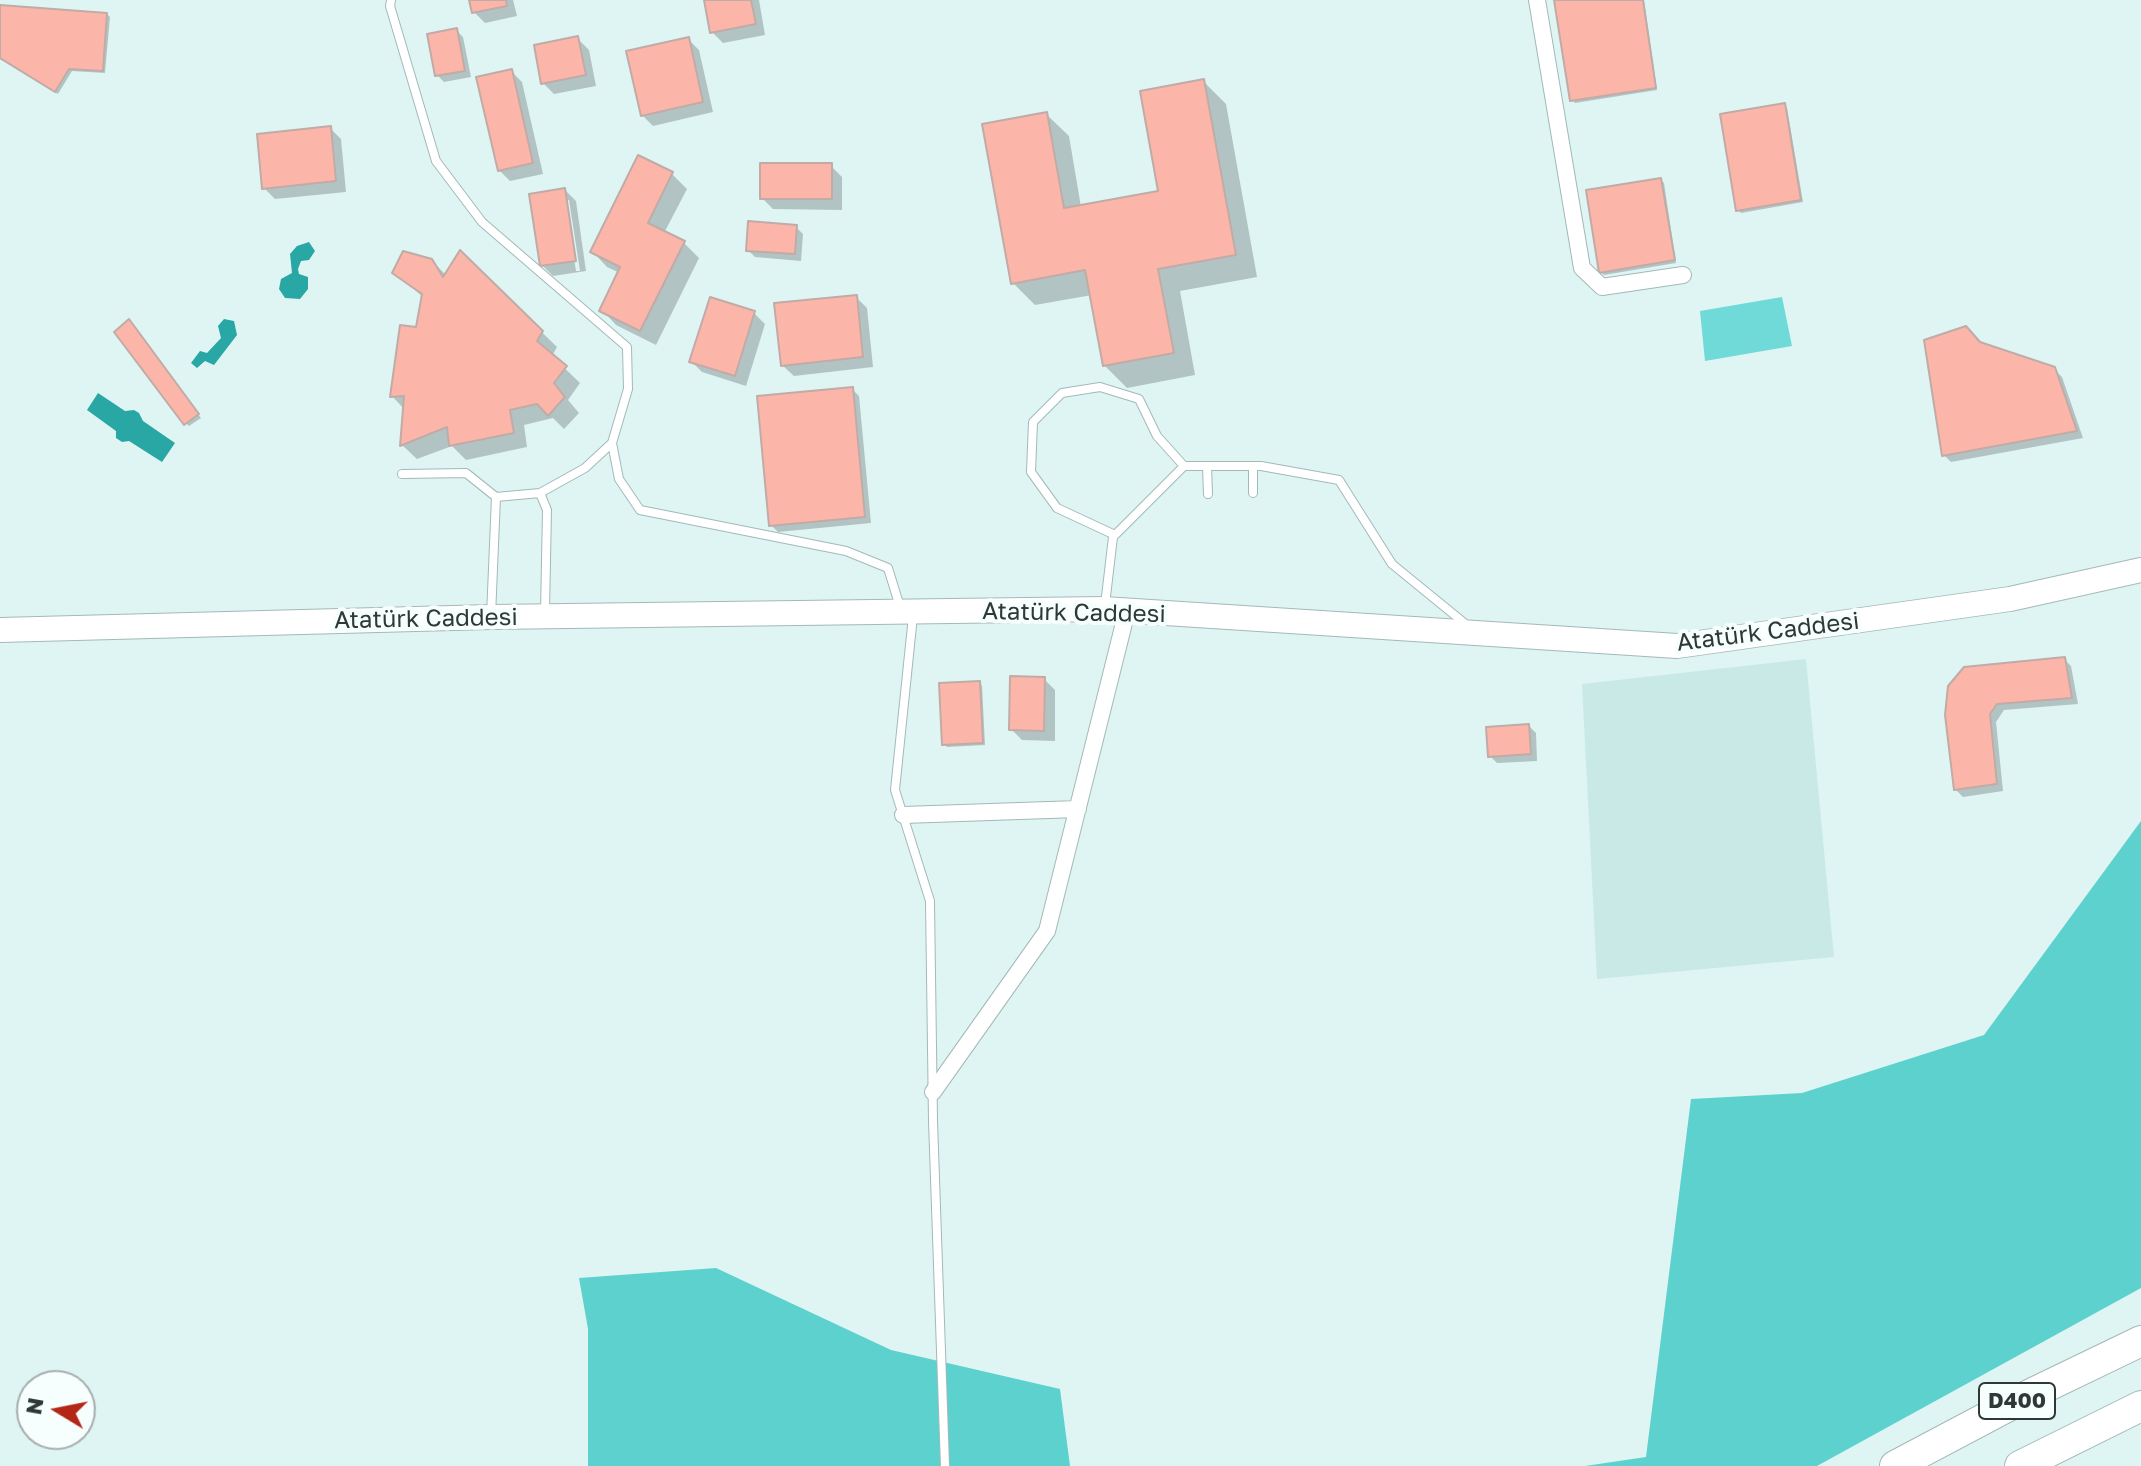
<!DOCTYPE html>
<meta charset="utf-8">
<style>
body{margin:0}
#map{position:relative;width:2141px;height:1466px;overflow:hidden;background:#def5f4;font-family:"Golos Text",sans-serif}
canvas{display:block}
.north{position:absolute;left:16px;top:1370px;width:80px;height:80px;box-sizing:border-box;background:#f6fffe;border:2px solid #a6afae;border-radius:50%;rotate:280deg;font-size:22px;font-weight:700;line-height:32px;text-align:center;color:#2e3837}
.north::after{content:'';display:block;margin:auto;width:28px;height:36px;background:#b42716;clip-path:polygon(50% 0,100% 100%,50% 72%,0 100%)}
</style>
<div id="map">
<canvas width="2141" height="1466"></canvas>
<div class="north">N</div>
</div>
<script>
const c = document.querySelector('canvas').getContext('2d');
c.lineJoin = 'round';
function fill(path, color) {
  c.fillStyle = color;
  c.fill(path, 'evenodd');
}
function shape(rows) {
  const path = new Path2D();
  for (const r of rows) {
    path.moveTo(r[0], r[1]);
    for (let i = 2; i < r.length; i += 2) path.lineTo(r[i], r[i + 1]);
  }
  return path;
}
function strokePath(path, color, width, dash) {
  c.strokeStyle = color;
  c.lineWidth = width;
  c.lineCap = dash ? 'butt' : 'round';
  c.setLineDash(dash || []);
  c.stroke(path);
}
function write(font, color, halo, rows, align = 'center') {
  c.font = font + ' "Golos Text",sans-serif';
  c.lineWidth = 8;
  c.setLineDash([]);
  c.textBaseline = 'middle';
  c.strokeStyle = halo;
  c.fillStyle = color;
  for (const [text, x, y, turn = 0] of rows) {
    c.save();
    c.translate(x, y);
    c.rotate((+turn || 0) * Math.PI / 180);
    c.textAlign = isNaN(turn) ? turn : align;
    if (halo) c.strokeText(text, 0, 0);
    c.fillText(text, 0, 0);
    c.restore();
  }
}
fill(shape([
 [1806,659,1834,957,1597,979,1582,684]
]), '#c9e9e7');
fill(shape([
 [1782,297,1792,346,1705,361,1700,311]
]), '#6fdad7');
fill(shape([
 [2141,821,2141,1288,1817,1466,1585,1466,1646,1457,1691,1099,1802,1093,1984,1035],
 [716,1268,891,1350,1060,1389,1070,1466,588,1466,588,1329,579,1278]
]), '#5dd1ce');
fill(shape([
 [309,242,315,251,309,260,301,261,298,269,299,274,308,277,308,289,300,299,285,298,279,289,281,279,292,273,290,254,297,246],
 [224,319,234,321,237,335,214,365,205,361,197,368,191,363,200,351,207,353,221,338,218,326],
 [98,393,125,411,134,410,139,413,143,421,175,443,162,462,129,441,122,442,116,438,116,431,87,410]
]), '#28a7a4');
fill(shape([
 [471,0,513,0,517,16,485,23,474,12],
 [706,0,759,0,765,35,723,43,712,32],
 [1566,0,1644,0,1657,90,1575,103,1572,100],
 [0,7,107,14,110,17,105,73,72,71,58,94,0,59],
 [456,30,463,37,471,77,444,82,437,75],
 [578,39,589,50,596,86,554,94,543,83],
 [688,39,699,50,713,112,653,126,642,115],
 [511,71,522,82,543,174,510,181,499,170],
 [1203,81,1226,104,1257,277,1180,291,1195,375,1127,388,1104,365,1092,295,1035,305,1013,283,1046,114,1069,136,1081,207,1160,192],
 [1784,105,1787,108,1803,202,1741,213,1738,210],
 [330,128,341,139,346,192,275,199,264,188],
 [831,166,842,177,842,210,773,209,762,198],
 [672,174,687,189,664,233,684,243,699,258,656,345,616,325,602,310,620,273,607,267,593,252],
 [1661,180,1664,183,1676,263,1604,275,1601,272],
 [565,190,576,201,586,271,553,276,542,265],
 [565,200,569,200,580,271,576,271],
 [796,227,803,234,801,261,755,257,748,250],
 [461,253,557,347,552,356,580,383,568,400,579,413,564,429,553,418,524,425,527,447,466,460,452,446,417,459,402,445,405,410,392,396,418,329,423,297,394,272,431,260,446,275],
 [856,297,867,308,873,367,794,376,782,365],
 [754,313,765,324,746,386,702,372,691,361],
 [131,325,201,418,189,426,186,423],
 [2054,369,2062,377,2083,438,1951,462,1944,455],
 [852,389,859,396,871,523,778,532,771,525],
 [2064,659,2071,666,2078,704,2004,710,1996,722,2003,791,1963,797,1956,790,1947,715],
 [1044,679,1055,690,1055,741,1022,740,1011,729],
 [979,683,982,686,985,745,947,747,944,744],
 [1529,726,1536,733,1537,761,1497,763,1490,756]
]), '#0003');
const building = shape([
 [469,0,506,0,507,6,472,13,469,0],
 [704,0,751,0,756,24,710,33,704,0],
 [1554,0,1643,0,1656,88,1570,101,1554,0],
 [0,5,107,13,103,71,69,69,55,92,0,58,0,5],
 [457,28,465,71,435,76,427,34,457,28],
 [578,36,586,75,541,84,534,45,578,36],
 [689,37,703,102,641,116,626,51,689,37],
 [512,69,533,163,498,171,476,77,512,69],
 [1204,79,1236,255,1158,269,1174,353,1103,366,1085,270,1011,284,982,124,1047,112,1064,208,1158,191,1140,91,1204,79],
 [1785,103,1801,200,1736,211,1720,114,1785,103],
 [331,126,336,181,262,189,257,134,331,126],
 [638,155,673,172,648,223,685,241,640,331,599,311,620,267,590,252,638,155],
 [760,163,832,163,832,199,760,199,760,163],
 [1661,178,1675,260,1599,273,1586,190,1661,178],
 [565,188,576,261,540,266,529,194,565,188],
 [748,221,797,225,795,254,746,251,748,221],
 [460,250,543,331,537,341,567,366,554,383,565,397,548,416,537,404,510,410,514,433,449,446,447,427,400,446,404,396,390,397,400,325,416,327,422,294,392,273,403,251,432,259,443,277,460,250],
 [857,295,863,357,781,366,774,303,857,295],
 [710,297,755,311,735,376,689,362,710,297],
 [129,319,199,414,184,425,114,332,129,319],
 [1966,326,1980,342,2055,367,2077,431,1942,456,1924,340,1966,326],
 [853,387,865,517,769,526,757,396,853,387],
 [2065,657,2072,698,1997,704,1990,714,1997,784,1954,790,1945,715,1948,686,1964,667,2065,657],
 [1010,676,1045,677,1044,731,1009,730,1010,676],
 [980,681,983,743,942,745,939,683,980,681],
 [1529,724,1531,754,1488,757,1486,727,1529,724]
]);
fill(building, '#fcb6a9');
strokePath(building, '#c0aba7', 2);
const lane = shape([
 [391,0,390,6,436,161,482,222,627,347,628,389,612,443,585,468,540,493],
 [612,443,619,479,640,510,846,551,888,568,900,607],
 [1207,466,1208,494],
 [1253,466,1253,493],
 [402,474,466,473,496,497],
 [1115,535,1057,508,1031,472,1033,422,1062,393,1100,387,1139,399,1157,436,1184,466],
 [1105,605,1113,537,1184,466,1261,466,1339,480,1392,564,1468,626],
 [491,616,496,497,540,493,547,510,545,612],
 [913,616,895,790,930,901,933,1121,945,1466]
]);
const street = shape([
 [1537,0,1582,268,1602,287,1683,275],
 [903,815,1078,809],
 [933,1092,1047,931,1127,611]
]);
const secondary = shape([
 [0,630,491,617,1104,609,1677,646,2010,599,2141,570]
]);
const highway = shape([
 [1895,1466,2031,1394,2141,1341],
 [2020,1466,2141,1406]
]);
strokePath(lane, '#a3b9b8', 10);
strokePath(street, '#a3b9b8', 18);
strokePath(secondary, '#a3b9b8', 26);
strokePath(highway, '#a3b9b8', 32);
strokePath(lane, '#fff', 8);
strokePath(street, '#fff', 16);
strokePath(secondary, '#fff', 24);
strokePath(highway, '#fff', 30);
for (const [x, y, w] of [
 [2017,1401,76]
]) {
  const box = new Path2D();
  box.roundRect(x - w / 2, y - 18, w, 36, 6);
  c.fillStyle = '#f6fffe';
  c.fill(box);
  strokePath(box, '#2e3837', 2);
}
write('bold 22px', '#2e3837', null, [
 ["D400",2017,1401]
]);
write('24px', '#2e3837', '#f6fffe', [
 ["Atatürk Caddesi",1074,613,1],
 ["Atatürk Caddesi",426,619,-1],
 ["Atatürk Caddesi",1768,632,-7]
]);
</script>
